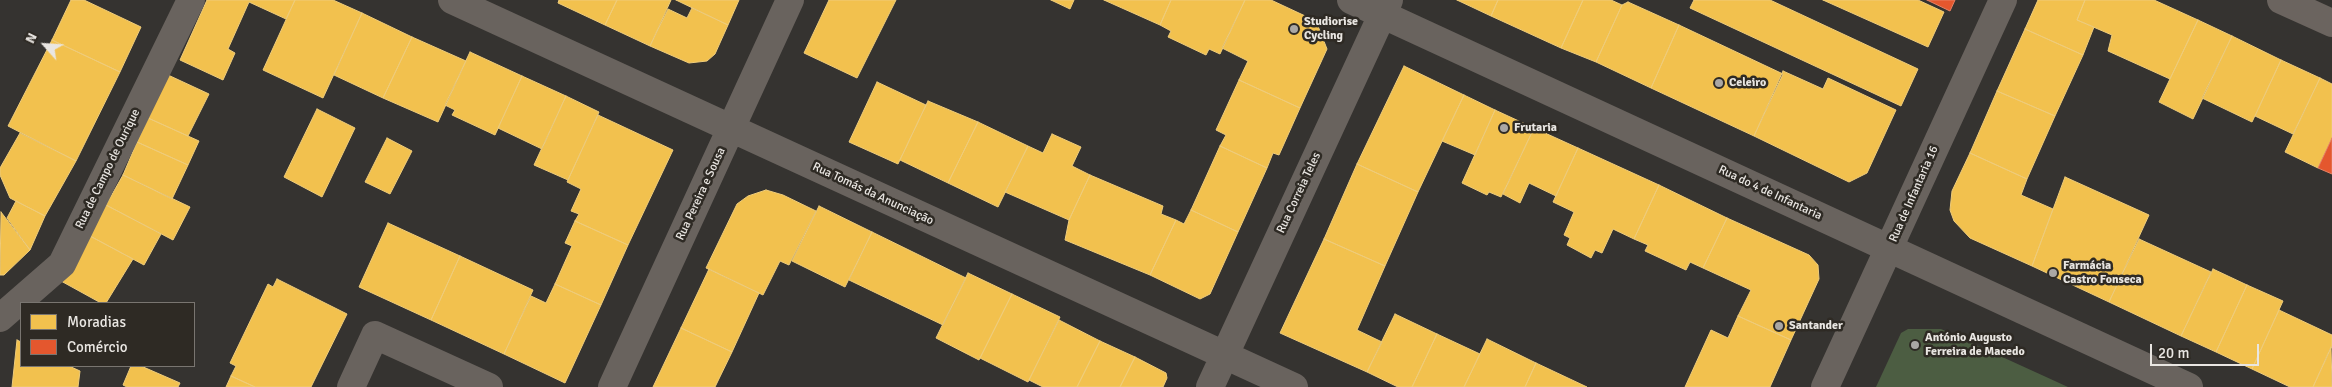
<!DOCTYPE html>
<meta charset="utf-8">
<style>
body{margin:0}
#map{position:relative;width:2332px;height:387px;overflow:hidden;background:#353330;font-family:Signika,sans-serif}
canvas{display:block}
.legend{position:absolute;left:20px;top:302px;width:175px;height:65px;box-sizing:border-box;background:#2e2a24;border:1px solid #797570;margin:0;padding:6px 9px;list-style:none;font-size:15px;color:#e9e6e2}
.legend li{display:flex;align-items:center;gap:10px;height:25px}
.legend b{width:25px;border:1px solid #797570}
.north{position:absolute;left:20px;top:20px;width:50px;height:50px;-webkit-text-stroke:4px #2e2a24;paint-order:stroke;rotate:296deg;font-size:14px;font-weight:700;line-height:20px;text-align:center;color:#e9e6e2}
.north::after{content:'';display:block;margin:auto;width:18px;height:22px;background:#e9e6e2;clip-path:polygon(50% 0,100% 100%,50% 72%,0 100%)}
.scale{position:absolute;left:2150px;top:344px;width:109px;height:22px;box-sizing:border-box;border:2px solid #e9e6e2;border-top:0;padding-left:6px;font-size:15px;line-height:18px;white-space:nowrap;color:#e9e6e2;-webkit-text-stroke:4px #2e2a24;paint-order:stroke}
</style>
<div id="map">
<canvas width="2332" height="387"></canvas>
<ul class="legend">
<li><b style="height:14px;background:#f2c14e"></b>Moradias</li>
<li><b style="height:14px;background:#e4572e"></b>Comércio</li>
</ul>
<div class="north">N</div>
<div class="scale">20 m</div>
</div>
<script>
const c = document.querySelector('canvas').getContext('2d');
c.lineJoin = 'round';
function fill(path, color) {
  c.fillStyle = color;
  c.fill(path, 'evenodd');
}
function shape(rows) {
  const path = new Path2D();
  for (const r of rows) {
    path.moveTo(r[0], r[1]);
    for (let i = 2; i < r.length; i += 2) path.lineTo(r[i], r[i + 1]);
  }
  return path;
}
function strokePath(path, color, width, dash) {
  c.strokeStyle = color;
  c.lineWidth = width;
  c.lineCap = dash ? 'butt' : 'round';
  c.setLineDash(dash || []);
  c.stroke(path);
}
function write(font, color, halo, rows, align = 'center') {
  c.font = font + ' Signika,sans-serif';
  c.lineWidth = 5;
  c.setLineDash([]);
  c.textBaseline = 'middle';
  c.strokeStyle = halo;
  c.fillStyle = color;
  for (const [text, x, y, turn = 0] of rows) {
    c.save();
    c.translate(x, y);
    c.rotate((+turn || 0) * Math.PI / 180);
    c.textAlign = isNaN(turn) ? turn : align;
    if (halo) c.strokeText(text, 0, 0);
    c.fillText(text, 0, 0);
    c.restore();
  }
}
fill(shape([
 [1908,329,1941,329,2068,387,1876,387,1901,333]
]), '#4c5d42');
const homes = shape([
 [71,0,84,0,141,27,120,72,52,40,71,0],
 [207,0,295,0,286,19,249,2,228,49,235,53,223,80,180,60,207,0],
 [295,0,333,0,362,13,323,98,263,70,295,0],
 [559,0,617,0,605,25,558,3,559,0],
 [617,0,671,0,650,46,605,25,617,0],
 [676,0,739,0,728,25,676,0],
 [829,0,896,0,857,78,804,53,829,0],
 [1051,0,1074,0,1070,9,1051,0],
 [1104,0,1171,0,1160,25,1104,0],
 [1171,0,1245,0,1220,54,1209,49,1206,55,1168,37,1171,31,1160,25,1171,0],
 [1245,0,1271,0,1316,21,1327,49,1300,108,1239,80,1248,61,1222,48,1245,0],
 [1457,0,1498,0,1491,16,1457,0],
 [1498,0,1583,0,1561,48,1491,16,1498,0],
 [1583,0,1611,0,1622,5,1596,62,1561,48,1583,0],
 [1694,0,1770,0,1918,69,1901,106,1690,8,1694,0],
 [1823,0,1918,0,1944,12,1928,47,1823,0],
 [2038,0,2085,0,2077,20,2094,27,2083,55,2025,29,2038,0],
 [2085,0,2154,0,2198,20,2170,79,2108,51,2112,35,2077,20,2085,0],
 [1628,2,1679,25,1651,88,1596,62,1622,5,1628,2],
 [692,8,728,25,715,54,707,61,689,63,650,46,668,9,687,18,692,8],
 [362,13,412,37,383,98,334,75,362,13],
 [2198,20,2232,36,2193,119,2159,102,2198,20],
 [1679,25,1783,74,1754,136,1651,88,1679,25],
 [2025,29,2083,55,2055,116,1997,91,2025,29],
 [2232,36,2281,60,2252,122,2202,98,2232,36],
 [412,37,466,61,438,122,383,98,412,37],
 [52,40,120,72,76,161,8,126,52,40],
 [470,52,522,76,495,135,452,115,455,110,445,105,470,52],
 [2281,60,2320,78,2293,134,2255,116,2281,60],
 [1404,66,1464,95,1418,192,1357,164,1404,66],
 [1783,71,1823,89,1828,78,1896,110,1867,173,1849,182,1754,136,1783,71],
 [168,75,209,94,188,136,148,118,168,75],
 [522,76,566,96,542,149,498,128,522,76],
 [2320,78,2332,84,2332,138,2318,168,2285,152,2320,78],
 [1239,80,1300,108,1279,155,1273,153,1267,168,1220,146,1226,135,1216,130,1239,80],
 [877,82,926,105,898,164,849,142,877,82],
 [1997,91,2055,116,2027,179,1970,153,1997,91],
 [1464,95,1495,110,1475,155,1442,141,1464,95],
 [566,96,599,112,568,180,534,165,566,96],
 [928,101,978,122,948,183,900,160,928,101],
 [317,109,355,128,322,197,284,177,317,109],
 [1495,110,1534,128,1501,197,1489,192,1487,195,1462,183,1495,110],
 [598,115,673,150,628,245,575,221,579,214,571,211,581,189,567,182,598,115],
 [148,118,199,141,188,165,137,142,148,118],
 [978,122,1028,146,998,207,948,183,978,122],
 [1534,128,1578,148,1556,196,1529,183,1520,203,1503,194,1534,128],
 [20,133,76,161,45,216,10,198,0,175,0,168,20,133],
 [1052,134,1081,147,1072,166,1090,175,1069,220,1005,192,1028,146,1043,153,1052,134],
 [387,138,412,151,390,194,365,182,387,138],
 [137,142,188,165,172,199,123,175,137,142],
 [1220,146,1267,168,1238,232,1191,210,1220,146],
 [1578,148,1659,185,1634,239,1613,229,1602,253,1595,250,1591,258,1567,245,1570,238,1564,235,1574,212,1553,202,1578,148],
 [1970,153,2027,179,2021,195,2053,209,2032,266,1970,238,1954,221,1950,210,1952,191,1970,153],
 [1357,164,1418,192,1385,266,1324,239,1357,164],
 [123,175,190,207,173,240,106,205,123,175],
 [1090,175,1163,206,1161,214,1176,220,1150,275,1065,240,1069,220,1090,175],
 [2065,177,2149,215,2109,302,2032,266,2065,177],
 [1659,185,1727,218,1703,268,1690,262,1686,270,1645,251,1648,245,1634,239,1659,185],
 [766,190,783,195,816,211,789,265,780,261,763,295,706,268,737,204,748,196,766,190],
 [16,201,45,216,30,250,7,218,16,201],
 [106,205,161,234,144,265,90,236,106,205],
 [819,206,872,232,845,287,792,261,819,206],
 [1191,210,1238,232,1210,294,1200,299,1150,275,1176,220,1184,224,1191,210],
 [1,212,30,250,4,275,0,275,1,212],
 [1727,218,1809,255,1818,265,1819,279,1791,340,1738,316,1751,290,1703,268,1727,218],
 [575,221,628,245,601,305,555,284,572,246,565,243,575,221],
 [388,223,460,256,431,320,359,287,388,223],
 [872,232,966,278,943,325,849,280,872,232],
 [90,236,133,259,106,303,101,303,61,281,90,236],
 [1324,239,1385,266,1357,330,1382,342,1367,372,1280,333,1324,239],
 [2139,239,2211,272,2181,336,2109,302,2139,239],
 [460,256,533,290,504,354,431,320,460,256],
 [709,269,759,293,732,352,681,328,709,269],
 [2213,269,2247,285,2216,352,2181,336,2213,269],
 [968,273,1012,294,979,360,936,338,968,273],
 [277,279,347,314,311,387,255,387,231,376,236,366,230,363,268,284,273,287,277,279],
 [555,284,601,305,565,383,504,354,531,296,546,303,555,284],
 [2247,285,2283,301,2252,369,2216,352,2247,285],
 [1012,294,1060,317,1028,382,980,358,1012,294],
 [2279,310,2332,335,2332,346,2313,387,2290,387,2252,369,2279,310],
 [1395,314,1437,334,1412,387,1398,387,1367,372,1395,314],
 [1738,316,1791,340,1770,387,1685,387,1711,330,1728,338,1738,316],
 [1059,320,1100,341,1077,387,1043,387,1029,380,1059,320],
 [681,328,732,352,715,387,653,387,681,328],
 [1437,334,1480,354,1464,387,1412,387,1437,334],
 [1487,339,1536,363,1525,387,1464,387,1487,339],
 [17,340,21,342,21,366,69,366,80,371,78,387,12,387,17,340],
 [1100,341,1135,357,1120,387,1077,387,1100,341],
 [2331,347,2332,387,2313,387,2331,347],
 [1135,357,1166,373,1167,378,1163,387,1120,387,1135,357],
 [1536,363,1587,387,1525,387,1536,363],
 [131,366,141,366,180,383,178,387,127,387,123,385,131,366],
 [231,376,255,387,226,387,231,376]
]);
fill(homes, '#f2c14e');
strokePath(homes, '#efcc7a', 1);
const shops = shape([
 [1927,0,1955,0,1950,11,1927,0],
 [2332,138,2332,174,2318,168,2332,138]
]);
fill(shops, '#e4572e');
strokePath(shops, '#e68264', 1);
strokePath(shape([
 [452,0,1294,387],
 [1351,0,2189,387],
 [0,318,62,264,191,0],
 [351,387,375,335,489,387],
 [612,387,790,0],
 [1210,387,1389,0],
 [1825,387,2003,0]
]), '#69635e', 28);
strokePath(shape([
 [2281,0,2332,23]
]), '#6b645f', 28);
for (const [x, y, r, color] of [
 [1294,29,5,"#aaa7a4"],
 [1719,83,5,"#aaa7a4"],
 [1504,128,5,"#aaa7a4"],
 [2053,273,5,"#aaa7a4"],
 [1779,326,5,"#aaa7a4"],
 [1915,345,5,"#aaa7a4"]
]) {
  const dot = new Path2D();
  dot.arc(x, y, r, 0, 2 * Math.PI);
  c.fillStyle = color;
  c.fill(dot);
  strokePath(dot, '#2e2a24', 2);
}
write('bold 12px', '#e9e6e2', '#2e2a24', [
 ["Studiorise",1304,22],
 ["Cycling",1304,36],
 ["Celeiro",1729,83],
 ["Frutaria",1514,128],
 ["Farmácia",2063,266],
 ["Castro Fonseca",2063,280],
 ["Santander",1789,326],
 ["António Augusto",1925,338],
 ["Ferreira de Macedo",1925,352]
], 'left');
write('12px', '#e9e6e2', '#2e2a24', [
 ["Rua de Campo de Ourique",108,169,-64],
 ["Rua Correia Teles",1299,193,-65],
 ["Rua do 4 de Infantaria",1770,193,25],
 ["Rua Pereira e Sousa",701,194,-65],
 ["Rua Tomás da Anunciação",873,194,25],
 ["Rua de Infantaria 16",1914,194,-66]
]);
</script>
